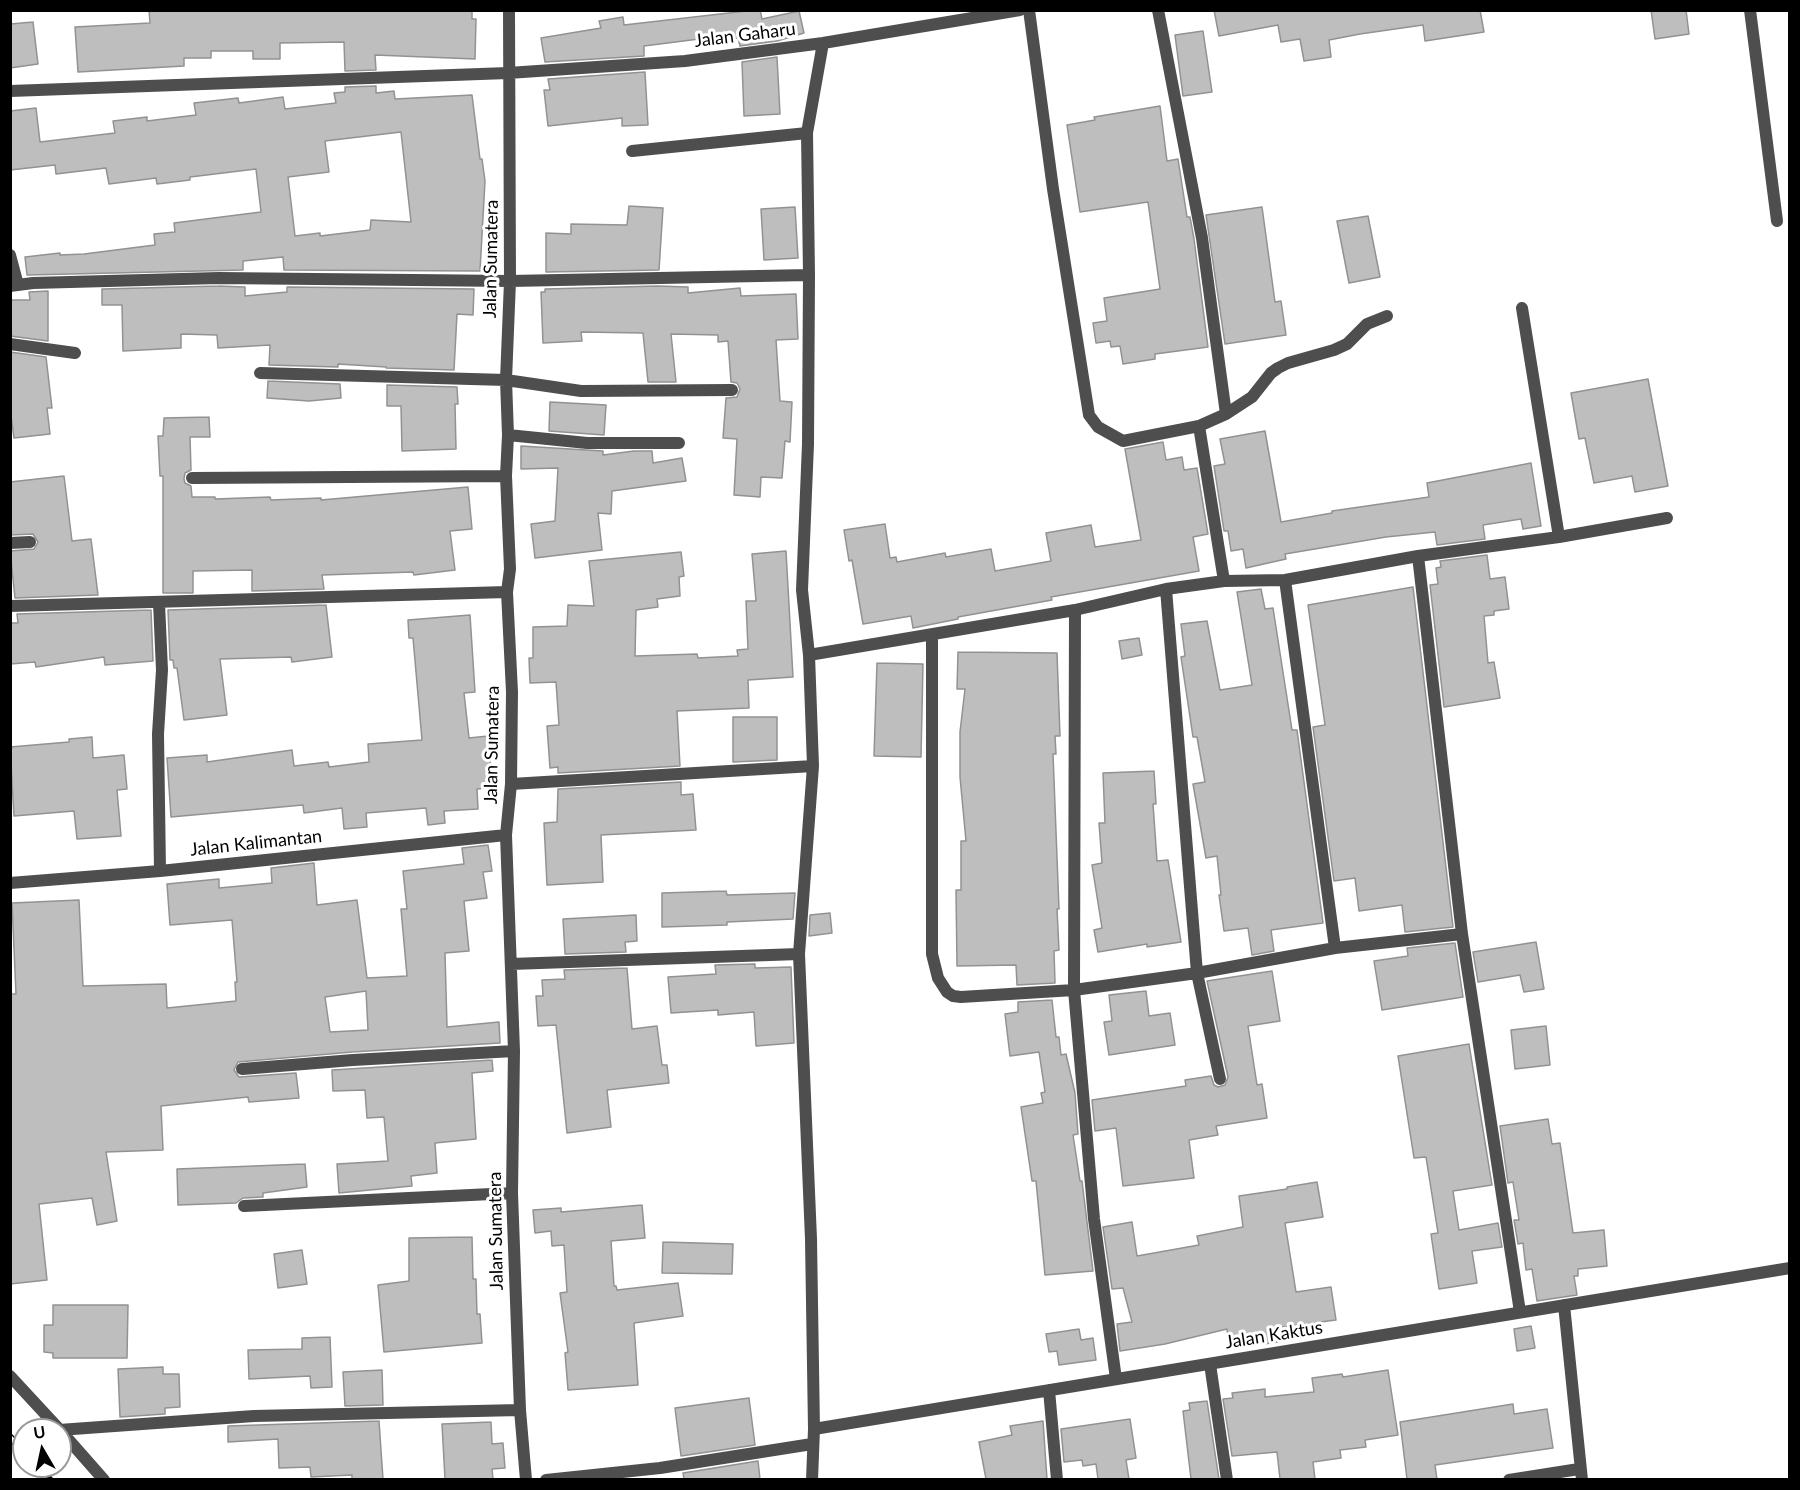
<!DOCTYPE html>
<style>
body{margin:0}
#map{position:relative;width:1800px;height:1490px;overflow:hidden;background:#fff;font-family:Lato,sans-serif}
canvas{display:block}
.frame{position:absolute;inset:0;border:12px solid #000;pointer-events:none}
.north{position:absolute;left:12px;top:1418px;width:60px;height:60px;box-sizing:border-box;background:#fff;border:2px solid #999;border-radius:50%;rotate:351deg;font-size:16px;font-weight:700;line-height:24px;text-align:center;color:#000}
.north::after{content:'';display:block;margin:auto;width:21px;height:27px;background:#000;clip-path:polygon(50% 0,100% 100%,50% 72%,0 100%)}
</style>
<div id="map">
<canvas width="1800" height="1490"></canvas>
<div class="frame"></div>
<div class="north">U</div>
</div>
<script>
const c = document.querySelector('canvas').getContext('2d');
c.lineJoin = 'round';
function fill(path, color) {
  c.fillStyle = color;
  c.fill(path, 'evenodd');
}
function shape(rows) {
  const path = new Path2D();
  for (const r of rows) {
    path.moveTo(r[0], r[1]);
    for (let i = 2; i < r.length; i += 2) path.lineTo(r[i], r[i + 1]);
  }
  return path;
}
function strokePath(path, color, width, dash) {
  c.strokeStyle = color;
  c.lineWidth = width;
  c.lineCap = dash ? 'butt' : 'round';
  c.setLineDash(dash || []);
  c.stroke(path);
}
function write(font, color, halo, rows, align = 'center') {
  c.font = font + ' Lato,sans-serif';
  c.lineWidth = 6;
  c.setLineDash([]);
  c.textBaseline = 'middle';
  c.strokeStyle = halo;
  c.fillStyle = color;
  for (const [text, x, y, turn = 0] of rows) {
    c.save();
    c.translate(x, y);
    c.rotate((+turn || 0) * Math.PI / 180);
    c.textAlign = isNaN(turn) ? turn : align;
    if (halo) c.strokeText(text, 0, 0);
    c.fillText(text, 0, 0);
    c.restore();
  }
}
const building = shape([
 [149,10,472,10,472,19,476,19,475,59,375,55,376,70,345,71,344,42,280,43,280,59,253,59,253,51,211,51,211,58,184,58,184,66,78,72,75,27,150,23,149,10],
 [755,10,760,10,762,19,799,11,804,33,777,41,740,46,738,38,707,40,707,38,644,46,644,56,545,62,541,38,601,28,599,21,623,17,624,25,755,10],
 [1214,10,1480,10,1484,32,1425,41,1423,25,1360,34,1329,40,1331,57,1304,61,1300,39,1281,42,1278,25,1219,36,1214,10],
 [1651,10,1686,10,1689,34,1655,39,1651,10],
 [33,22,38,64,10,68,10,24,33,22],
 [1203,31,1212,92,1183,96,1175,35,1203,31],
 [777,57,780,114,744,116,742,62,777,57],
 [645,72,648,125,622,126,622,118,548,126,544,90,550,90,548,79,645,72],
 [376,86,376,93,394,91,395,99,472,95,480,159,482,159,485,181,480,271,284,270,283,257,243,261,243,270,27,275,25,257,60,253,60,255,84,254,155,245,154,234,175,232,174,223,261,212,256,169,190,177,190,180,157,184,156,178,109,184,106,168,56,174,55,165,10,170,10,111,36,108,40,142,115,133,113,121,147,117,147,121,196,115,194,103,238,98,239,103,283,97,285,109,336,103,334,93,345,92,345,87,376,86],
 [401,132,411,222,371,220,370,230,320,236,320,233,295,236,288,177,329,172,325,141,401,132],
 [1160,106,1167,161,1178,159,1187,217,1190,217,1194,239,1208,347,1155,354,1155,359,1123,364,1120,346,1111,347,1110,341,1096,343,1093,323,1107,321,1104,298,1160,289,1148,202,1080,212,1067,125,1095,120,1094,117,1160,106],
 [629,206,663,208,659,270,546,272,546,233,571,234,571,224,627,225,629,206],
 [795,207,798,258,764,260,761,209,795,207],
 [1262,207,1275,302,1281,301,1286,335,1225,344,1206,215,1262,207],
 [1368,216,1380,277,1349,283,1337,221,1368,216],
 [219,286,245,287,245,296,287,292,287,287,474,289,473,315,457,314,454,370,386,368,386,367,338,364,338,367,269,365,270,345,218,348,217,335,181,334,181,348,123,351,122,305,102,305,102,289,219,286],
 [658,286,688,287,688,293,740,288,741,296,796,294,798,339,776,340,780,401,792,402,790,442,785,441,782,478,761,477,760,497,734,495,737,439,723,438,726,398,737,397,740,389,737,383,731,382,728,341,718,342,718,335,671,334,676,382,648,382,643,333,581,332,582,341,543,343,541,292,545,292,545,289,658,286],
 [48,291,48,341,10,336,10,300,30,300,29,292,48,291],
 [10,352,46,357,52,408,47,408,50,434,14,438,10,408,10,352],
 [1648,379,1668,486,1635,492,1632,476,1594,483,1585,438,1579,439,1571,393,1648,379],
 [268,381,340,384,341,398,309,401,267,398,268,381],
 [387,385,457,387,458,404,455,404,456,449,402,451,401,406,387,406,387,385],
 [550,402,606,405,604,435,549,431,550,402],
 [209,417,210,437,190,437,191,470,185,473,184,479,185,483,191,486,192,497,215,497,215,499,270,497,271,500,321,498,321,500,468,487,472,529,450,531,455,570,414,575,413,572,322,575,324,589,252,591,252,570,193,571,193,593,163,593,163,476,160,476,158,436,163,436,164,418,209,417],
 [1265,431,1281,522,1332,513,1332,511,1429,497,1427,483,1531,463,1541,526,1523,529,1521,519,1483,525,1485,539,1437,545,1435,532,1386,537,1285,554,1286,559,1246,568,1243,549,1231,551,1228,531,1224,531,1214,466,1225,464,1220,439,1265,431],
 [1163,442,1166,460,1182,457,1184,470,1197,468,1208,534,1193,537,1199,571,1051,597,1052,600,958,617,958,619,913,628,911,616,863,624,852,560,849,561,844,530,885,524,890,558,896,557,897,562,945,553,946,557,991,549,995,571,1051,561,1046,533,1091,525,1095,547,1141,540,1125,449,1163,442],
 [521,446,603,451,603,455,634,451,652,451,653,463,682,458,686,481,612,491,611,514,598,513,602,550,535,558,531,524,555,521,558,468,521,469,521,446],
 [64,476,72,541,91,539,98,595,15,598,10,551,34,549,38,542,33,534,10,535,10,482,64,476],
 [786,551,793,677,748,680,749,708,677,711,680,766,558,773,558,767,550,768,547,726,559,725,556,682,530,683,529,658,533,658,533,627,567,626,568,605,594,606,589,561,681,552,684,576,679,577,680,596,657,599,658,607,636,610,635,656,697,654,698,658,738,656,737,650,748,649,746,601,756,601,752,554,786,551],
 [1487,555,1490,579,1505,577,1509,609,1494,611,1494,615,1484,616,1488,663,1494,662,1500,698,1444,707,1430,585,1438,584,1436,568,1441,567,1440,561,1487,555],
 [1413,587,1453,927,1405,932,1402,905,1359,911,1355,878,1334,881,1313,727,1325,725,1308,605,1413,587],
 [1261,589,1265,609,1273,608,1292,730,1297,730,1323,923,1271,930,1274,951,1252,955,1248,928,1224,931,1219,895,1221,895,1217,856,1206,858,1193,784,1205,782,1197,737,1193,737,1181,657,1185,656,1181,624,1207,621,1220,690,1252,685,1237,592,1261,589],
 [326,605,332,657,292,662,291,657,220,659,227,715,184,720,177,668,174,668,173,660,170,660,168,610,326,605],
 [151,610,153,661,105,665,104,657,36,667,35,662,10,664,10,623,18,623,17,614,151,610],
 [470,615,475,692,464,693,469,738,488,736,491,771,486,771,487,788,477,789,478,809,444,811,445,823,428,825,426,808,366,813,367,827,344,829,342,808,304,813,303,805,171,817,167,758,207,755,207,762,292,750,294,766,328,762,329,767,369,762,368,744,422,740,413,638,409,638,408,620,470,615],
 [1139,638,1142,655,1122,659,1119,641,1139,638],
 [958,652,1057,653,1060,736,1055,736,1056,754,1053,754,1059,909,1057,909,1059,950,1054,951,1055,983,1017,985,1016,965,957,966,956,890,961,890,961,841,966,841,960,777,960,732,965,689,957,689,958,652],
 [877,663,923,664,921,757,874,756,877,663],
 [733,717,777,717,777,760,733,762,733,717],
 [92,737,93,758,124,755,127,789,117,790,121,836,77,839,74,811,14,816,10,747,69,742,69,739,92,737],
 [1154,771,1156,804,1153,804,1157,861,1168,860,1181,942,1147,947,1147,944,1098,952,1094,930,1102,928,1092,865,1102,863,1099,823,1105,823,1103,773,1154,771],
 [681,782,681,795,693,794,696,830,601,835,603,882,547,885,544,823,557,822,558,789,681,782],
 [488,845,492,871,483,872,487,898,464,901,469,951,445,953,447,1027,499,1022,500,1043,352,1052,238,1062,234,1070,239,1077,296,1073,299,1098,249,1102,248,1097,161,1106,163,1150,106,1152,117,1221,97,1225,92,1198,39,1204,47,1280,10,1284,10,994,16,994,12,903,79,900,83,986,166,984,167,1008,236,1001,235,982,237,982,232,920,170,925,167,884,219,879,219,888,272,883,271,868,314,863,317,905,357,900,367,978,407,976,401,909,407,909,403,871,464,864,462,848,488,845],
 [366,991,368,1030,330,1032,325,997,366,991],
 [726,891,727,895,795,893,793,919,727,922,727,925,662,927,662,893,726,891],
 [830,913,832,933,809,936,810,915,830,913],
 [636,915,637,941,625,942,626,952,565,954,563,919,636,915],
 [1536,942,1544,989,1524,992,1520,975,1478,982,1473,952,1536,942],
 [1455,943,1463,997,1382,1010,1374,961,1408,956,1407,948,1455,943],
 [755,964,755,968,791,967,794,1043,756,1046,754,1012,718,1015,718,1010,671,1013,668,977,716,974,715,965,755,964],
 [627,968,632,1029,657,1026,662,1065,667,1065,669,1083,607,1090,611,1127,567,1133,556,1025,538,1026,536,996,543,996,542,980,565,979,564,970,627,968],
 [1272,971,1280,1021,1248,1026,1257,1085,1262,1084,1267,1118,1216,1126,1218,1135,1189,1140,1194,1178,1123,1186,1116,1128,1095,1131,1092,1100,1186,1086,1185,1080,1211,1076,1214,1085,1218,1087,1225,1085,1228,1077,1207,981,1272,971],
 [1146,991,1149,1016,1170,1013,1175,1045,1109,1055,1104,1022,1112,1021,1109,995,1146,991],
 [1052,1000,1056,1037,1059,1037,1061,1055,1066,1054,1075,1093,1078,1134,1073,1135,1080,1181,1082,1181,1093,1271,1045,1275,1036,1181,1032,1181,1021,1107,1043,1103,1041,1093,1045,1092,1039,1052,1010,1056,1005,1014,1018,1012,1018,1002,1052,1000],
 [1546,1026,1550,1065,1515,1069,1511,1030,1546,1026],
 [1469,1044,1492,1185,1453,1191,1459,1230,1498,1223,1502,1247,1472,1251,1477,1283,1439,1289,1431,1234,1438,1233,1426,1157,1414,1158,1398,1056,1469,1044],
 [492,1060,493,1071,472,1073,476,1139,435,1143,437,1173,411,1176,412,1186,339,1193,337,1164,388,1161,384,1117,367,1118,365,1090,333,1091,332,1070,492,1060],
 [1548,1119,1552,1144,1560,1143,1573,1233,1604,1230,1607,1266,1578,1269,1578,1276,1574,1276,1577,1295,1537,1301,1532,1269,1526,1270,1523,1243,1518,1244,1514,1220,1519,1220,1513,1182,1508,1183,1500,1126,1548,1119],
 [305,1164,307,1187,263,1193,263,1197,243,1198,236,1203,178,1205,177,1169,305,1164],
 [1317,1182,1323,1217,1285,1223,1296,1292,1331,1287,1336,1320,1282,1327,1284,1341,1264,1344,1262,1334,1228,1340,1227,1329,1165,1344,1120,1351,1117,1324,1132,1322,1123,1288,1112,1289,1103,1227,1132,1222,1137,1256,1199,1245,1197,1236,1243,1227,1239,1196,1287,1189,1287,1187,1317,1182],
 [642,1205,645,1238,611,1241,614,1286,616,1286,617,1290,678,1283,683,1316,634,1323,638,1385,568,1390,565,1353,568,1352,560,1293,567,1292,564,1245,552,1246,551,1231,535,1233,533,1210,561,1208,561,1212,642,1205],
 [472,1237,473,1279,476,1279,477,1314,480,1314,482,1343,384,1352,378,1285,409,1281,409,1238,472,1237],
 [663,1242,733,1244,732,1274,662,1273,663,1242],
 [302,1250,307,1284,278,1288,274,1254,302,1250],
 [53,1305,128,1305,127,1358,53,1358,53,1353,44,1352,44,1325,53,1325,53,1305],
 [1531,1326,1535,1348,1517,1351,1514,1329,1531,1326],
 [1079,1329,1081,1340,1093,1338,1096,1360,1059,1365,1057,1351,1049,1352,1046,1334,1079,1329],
 [330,1337,332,1387,311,1388,310,1376,249,1379,248,1350,302,1349,302,1338,330,1337],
 [163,1367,163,1374,179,1374,180,1407,165,1408,165,1414,120,1417,118,1369,163,1367],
 [382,1370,383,1405,345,1406,343,1372,382,1370],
 [1388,1370,1398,1435,1365,1440,1366,1447,1340,1450,1341,1458,1313,1462,1315,1479,1280,1479,1277,1452,1232,1456,1223,1399,1233,1398,1232,1393,1265,1389,1265,1397,1314,1392,1312,1378,1342,1374,1343,1377,1388,1370],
 [749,1398,755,1445,681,1456,675,1408,749,1398],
 [1207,1401,1219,1479,1191,1479,1183,1411,1190,1410,1189,1403,1207,1401],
 [1513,1404,1514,1414,1547,1409,1553,1448,1435,1465,1437,1479,1407,1479,1400,1422,1513,1404],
 [1130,1419,1136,1458,1126,1460,1129,1479,1098,1479,1096,1464,1083,1466,1082,1460,1064,1462,1061,1429,1130,1419],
 [379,1421,383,1479,352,1479,352,1475,311,1477,310,1467,279,1468,278,1439,228,1442,228,1426,379,1421],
 [1043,1421,1047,1479,986,1479,979,1442,1012,1435,1010,1426,1043,1421],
 [491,1422,492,1444,503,1443,505,1468,492,1469,493,1479,445,1479,442,1424,491,1422],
 [758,1461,760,1479,684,1479,683,1473,758,1461]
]);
fill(building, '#bebebe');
strokePath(building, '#929292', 1.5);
strokePath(shape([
 [509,10,510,281,506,380,508,435,506,476,510,569,507,592,512,692,511,784,506,835,514,1051,512,1193,520,1410,526,1480],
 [1029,10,1053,189,1089,415,1098,427,1123,441,1199,426],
 [1158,10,1202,238,1226,414],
 [1750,10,1777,221],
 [10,91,508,73,685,61,823,43,1020,10],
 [632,151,807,133],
 [10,255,18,285],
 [10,286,33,283,219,278,510,281,809,275],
 [1522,308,1559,537],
 [10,344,75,353],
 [260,373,506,380,581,391,732,390],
 [508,435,587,443,679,443],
 [192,478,506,476],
 [10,543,30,542],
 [1418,556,1462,934,1520,1312],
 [1285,580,1335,948],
 [1224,581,1199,426,1226,414,1252,397,1271,373,1278,368,1288,363,1334,350,1347,344,1367,324,1387,316],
 [1166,589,1197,973,1220,1079],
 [159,603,162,670,158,734,160,871],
 [10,606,507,592],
 [1075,610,1074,990,1094,1219,1116,1379],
 [932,635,932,954,938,978,947,992,953,996,961,997,1074,990,1197,973,1335,948,1462,934],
 [809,655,1075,610,1166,589,1224,581,1285,580,1418,556,1559,537,1667,518],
 [511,784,813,766,809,655,802,590,808,444,809,275,807,133,823,43],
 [10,883,160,871,506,835],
 [511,964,799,954],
 [242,1069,353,1060,514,1051],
 [244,1206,512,1193],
 [1564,1305,1582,1480],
 [1210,1364,1227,1480],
 [10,1376,60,1430],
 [1049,1390,1057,1480],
 [814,1429,1790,1268],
 [59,1430,254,1416,520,1410],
 [60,1430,104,1480],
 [546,1480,660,1468,812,1444],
 [812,1480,814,1429,811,1239,799,954,813,766],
 [1509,1480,1579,1469]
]), '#4e4e4e', 12);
const rail = shape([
 [10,1437,24,1452],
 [38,1466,50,1480]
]);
strokePath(rail, '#000', 7);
strokePath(rail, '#fff', 4.5, [14]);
write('18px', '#000', '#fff', [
 ["Jalan Gaharu",745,35,-7],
 ["Jalan Sumatera",491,259,-89],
 ["Jalan Sumatera",492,745,-89],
 ["Jalan Kalimantan",256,843,-6],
 ["Jalan Sumatera",496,1231,-91],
 ["Jalan Kaktus",1274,1335,-9]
]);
</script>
